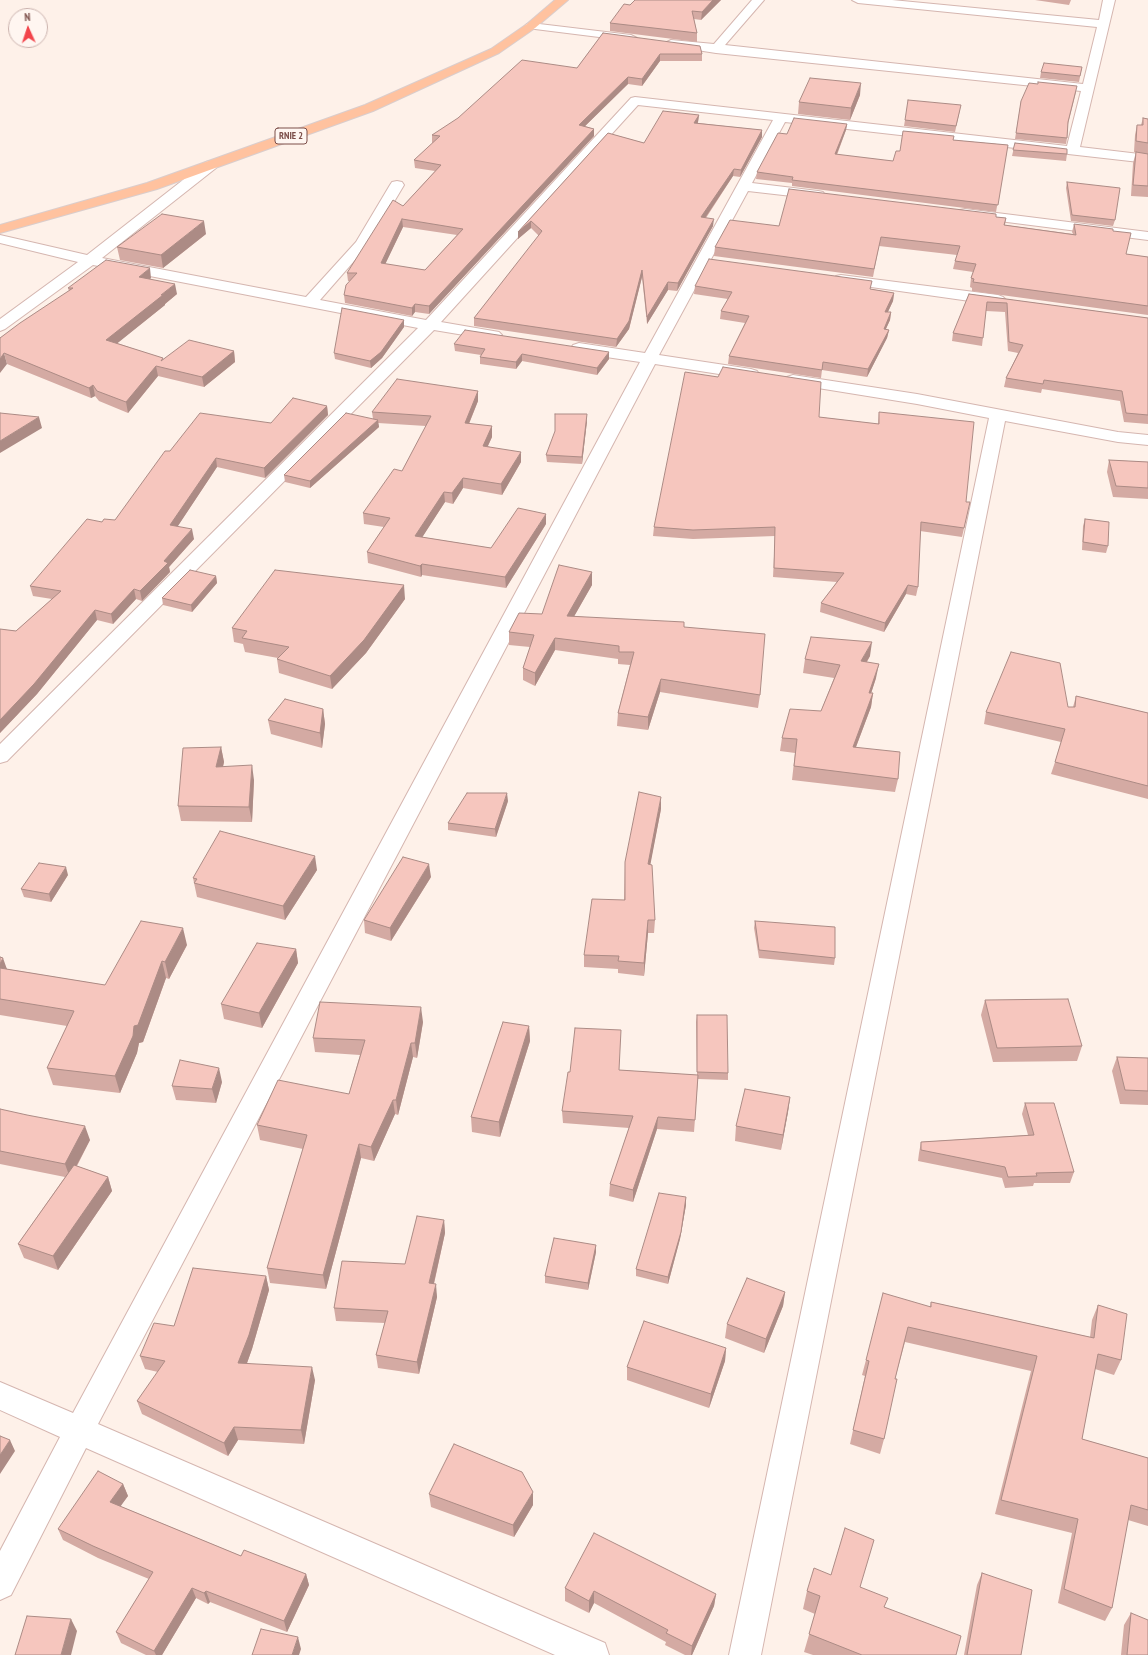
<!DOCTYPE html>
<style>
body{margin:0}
#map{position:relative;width:1148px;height:1655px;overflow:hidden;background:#fef1e9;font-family:"PT Sans Narrow",sans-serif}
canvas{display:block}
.north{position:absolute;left:8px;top:8px;width:40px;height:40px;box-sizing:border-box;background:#fff6f1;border:1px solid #cbb3ae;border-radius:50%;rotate:357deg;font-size:11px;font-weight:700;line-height:16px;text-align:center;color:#7c4e49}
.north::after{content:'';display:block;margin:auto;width:14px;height:18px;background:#f2444b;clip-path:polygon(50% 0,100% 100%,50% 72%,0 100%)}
</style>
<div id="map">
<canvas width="1148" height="1655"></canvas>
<div class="north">N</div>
</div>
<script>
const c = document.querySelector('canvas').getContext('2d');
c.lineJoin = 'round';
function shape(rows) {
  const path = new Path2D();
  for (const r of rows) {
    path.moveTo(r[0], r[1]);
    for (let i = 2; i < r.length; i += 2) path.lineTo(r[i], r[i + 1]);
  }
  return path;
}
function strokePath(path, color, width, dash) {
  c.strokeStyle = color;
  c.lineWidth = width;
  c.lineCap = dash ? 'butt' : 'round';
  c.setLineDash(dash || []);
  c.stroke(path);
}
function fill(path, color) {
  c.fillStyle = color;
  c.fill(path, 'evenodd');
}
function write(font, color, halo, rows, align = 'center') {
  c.font = font + ' "PT Sans Narrow",sans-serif';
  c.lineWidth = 3.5;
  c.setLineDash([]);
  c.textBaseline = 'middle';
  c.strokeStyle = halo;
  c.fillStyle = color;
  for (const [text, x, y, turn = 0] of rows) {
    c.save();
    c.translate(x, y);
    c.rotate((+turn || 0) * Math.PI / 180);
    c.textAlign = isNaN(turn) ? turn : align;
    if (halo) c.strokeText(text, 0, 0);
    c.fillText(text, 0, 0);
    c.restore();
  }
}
const minor = shape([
 [752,0,764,0,725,45,1083,84,1097,27,858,3,852,0,892,0,1099,20,1103,0,1115,0,1080,147,1148,155,1148,163,785,122,752,183,818,191,823,192,825,195,823,198,818,199,748,191,659,355,751,369,757,371,759,374,757,377,751,379,655,364,98,1424,605,1643,609,1655,555,1655,86,1448,11,1595,0,1600,0,1551,60,1437,0,1410,0,1382,73,1413,640,362,579,353,573,351,571,348,573,345,579,343,645,353,773,120,638,105,441,322,499,332,502,335,499,338,494,340,434,330,7,761,0,763,0,744,418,328,93,265,5,329,0,331,0,319,78,262,0,243,0,235,87,255,206,162,211,161,216,162,218,165,216,168,102,258,306,297,356,242,390,185,392,182,397,181,402,182,404,185,369,244,320,300,426,320,631,98,635,97,1067,146,1081,91,716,53,671,46,665,43,671,40,714,44,752,0],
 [531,23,631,35,637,38,631,41,527,28,525,26,527,24,531,23],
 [965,209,1148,232,1148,240,960,216,958,213,960,210,965,209],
 [841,275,998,295,1003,297,1006,300,1003,303,998,305,836,282,834,279,836,276,841,275],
 [793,375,917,394,1118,432,1148,435,1148,445,1118,442,1005,421,761,1655,729,1655,989,418,917,404,787,383,785,380,787,377,793,375]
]);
const major = shape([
 [555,0,568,0,535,28,499,53,373,111,157,189,0,233,0,225,147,183,365,105,491,49,527,24,555,0]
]);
strokePath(minor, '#d5b6b0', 2);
strokePath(major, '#dacdcc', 2);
fill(minor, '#fff');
fill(major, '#ffc29f');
fill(shape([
 [635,0,721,0,701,20,694,19,697,33,697,42,610,31,610,23],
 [1035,0,1071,0,1069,5],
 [603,33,702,54,702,61,660,61,642,86,628,84,585,126,594,129,594,136,429,314,415,312,412,316,345,303,344,295,350,281,348,281,347,273,403,206,435,171,415,168,414,160,433,143,432,143,432,135,577,68],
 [403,227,457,235,425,270,385,264],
 [1082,67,1079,82,1040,78,1041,72],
 [1076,92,1068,124,1067,138,1066,144,1015,139,1021,101],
 [860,95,850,120,798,114,799,102],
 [960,110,955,132,904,126,905,120],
 [699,115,698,122,698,123,762,130,762,137,740,177,733,176,706,218,713,226,677,291,668,290,647,324,642,277,629,329,616,347,474,326,474,318,539,236,531,228,518,239,518,232,608,133,644,143],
 [1143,118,1148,119,1148,197,1131,196,1133,163,1136,152,1141,153,1134,152,1135,135,1137,125,1141,125],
 [847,124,846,130,837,155,893,161,900,151,953,140,1008,145,996,212,792,186,792,183,756,179,757,172,787,134],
 [1015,143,1067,154,1066,161,1012,156],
 [1067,182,1115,220,1113,226,1071,221,1066,188],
 [996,217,1006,218,1005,225,1073,234,1072,232,1074,224,1113,231,1126,254,1148,257,1148,315,972,291,972,288,970,287,971,278,973,272,953,269,955,261,957,255,879,246,873,277,714,256,715,247,779,226],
 [206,234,163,268,120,260,117,247],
 [151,278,150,279,177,294,165,304,165,305,117,343,164,359,234,351,235,362,204,387,158,376,128,413,99,401,95,396,91,398,7,364,0,338,69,291,68,288],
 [695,286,871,289,894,293,893,301,888,312,891,312,890,320,886,329,889,330,887,338,867,377,822,370,821,378,728,364,729,356,745,323,720,319,721,311,728,299,694,294],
 [969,294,1148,318,1148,424,1124,422,1120,401,1042,389,1041,393,1004,387,1006,378,1018,353,1008,351,1005,312,986,311,982,346,952,341,953,333],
 [404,320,404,327,382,358,371,368,335,359,334,353],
 [454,344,609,359,597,375,522,361,516,369,480,364,480,357,481,355,455,351],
 [478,391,478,401,469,424,492,426,492,437,488,446,521,462,502,495,463,488,453,504,445,502,422,537,491,548,546,524,506,588,422,575,421,577,368,563,367,552,384,527,364,524,363,513,402,471,426,426,378,423,379,427,310,488,285,482,284,475,373,419,372,412],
 [327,406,328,415,265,478,217,467,177,527,194,539,169,567,170,572,142,601,136,599,113,624,97,620,37,694,0,733,0,629,16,631,52,599,33,596,30,586,102,522,115,520,170,451,271,423],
 [879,412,966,502,970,502,962,537,920,531,918,587,916,596,906,594,884,632,820,612,821,603,837,582,773,577,775,536,693,539,653,536,654,527,819,417,878,424],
 [587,421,582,464,547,462,546,455],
 [1109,460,1148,462,1148,499,1113,497,1107,472],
 [1085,519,1108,546,1106,553,1082,550,1083,526],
 [592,572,592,585,574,616,684,627,760,695,758,708,660,692,648,730,617,726,618,713,630,665,618,664,618,659,555,650,535,686,523,680,523,668,530,647,509,645,509,632,542,614],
 [216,576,217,583,192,612,163,605,162,598],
 [405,599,366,653,332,689,279,673,277,659,278,658,245,652,243,644,234,642,232,628],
 [870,656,867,662,876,678,871,693,873,693,871,707,856,747,898,779,895,792,792,780,795,753,780,751,782,738,821,711,834,678,803,673,805,659],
 [1076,696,1148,713,1148,799,1051,774,1055,762,1061,742,984,724,986,712,1073,707],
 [323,709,325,724,322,748,271,734,268,720],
 [221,747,224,762,223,767,254,780,252,822,181,821,178,806],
 [508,801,496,837,448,830,448,823],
 [661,809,650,864,655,920,654,933,648,933,644,976,618,973,618,969,584,967,584,955,624,900,625,862],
 [317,870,285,920,197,897,193,878],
 [68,875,51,902,24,897,21,889],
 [431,877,391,941,365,933,364,920],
 [755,921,835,958,834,965,759,958,754,928],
 [187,945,169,979,166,978,143,1042,139,1043,137,1053,120,1093,53,1085,47,1068,67,1026,0,1015,0,957,7,969,105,985],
 [296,949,298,963,262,1028,224,1019,221,1004],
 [985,1000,1082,1046,1077,1061,993,1062,981,1015],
 [697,1015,728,1073,728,1080,698,1079,694,1132,657,1129,633,1202,609,1196,610,1184,629,1128,563,1123,562,1111,619,1070,697,1075,696,1022],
 [423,1022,417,1058,413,1057,398,1115,395,1114,374,1161,361,1158,326,1289,270,1283,267,1268,303,1149,260,1140,257,1125,349,1094,360,1055,315,1052,313,1038],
 [529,1026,530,1041,500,1137,472,1132,471,1117],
 [1117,1057,1148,1058,1148,1105,1120,1104,1112,1071],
 [222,1082,216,1103,176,1100,172,1086],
 [790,1097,788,1112,781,1150,735,1141,736,1126],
 [1025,1103,1074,1172,1070,1183,1034,1183,1033,1186,1005,1188,1002,1178,918,1161,919,1153,921,1142,1028,1135,1022,1114],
 [0,1109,90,1140,77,1166,108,1177,112,1191,58,1270,24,1258,18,1244,65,1177,0,1164],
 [686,1197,686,1205,680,1239,668,1284,636,1276,636,1269],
 [444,1220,445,1233,434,1284,437,1297,419,1374,378,1368,376,1355,385,1323,336,1321,334,1308,405,1264],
 [596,1245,596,1252,588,1290,545,1283,545,1276],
 [266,1276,269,1290,252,1349,247,1363,315,1380,304,1444,238,1440,228,1456,142,1414,137,1401,158,1372,145,1369,140,1356],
 [785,1292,783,1306,764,1353,725,1338,727,1324],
 [931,1302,1090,1337,1092,1320,1098,1305,1121,1360,1114,1375,1095,1369,1082,1439,1148,1458,1148,1526,1128,1520,1112,1608,1105,1621,1058,1603,1072,1533,995,1514,1031,1371,905,1342,895,1379,884,1439,880,1454,850,1444,865,1376,862,1375,866,1360,930,1307],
 [726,1348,725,1361,709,1408,627,1380,627,1367],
 [123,1484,128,1496,120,1506,241,1556,306,1574,309,1585,287,1632,210,1602,208,1604,196,1598,162,1655,146,1655,121,1643,116,1632,149,1579,98,1558,63,1540,58,1529],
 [429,1494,533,1505,514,1537,431,1507],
 [982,1573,1021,1655,964,1655,977,1585],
 [861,1587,885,1607,956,1655,813,1655,804,1652,815,1614,803,1609,807,1591],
 [565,1588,716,1594,714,1606,692,1655,685,1655,665,1645,666,1642,594,1603,589,1613,565,1601],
 [1131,1613,1148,1655,1121,1655,1124,1625]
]), '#d4aaa3');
fill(shape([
 [713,0,721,0,701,20,702,12],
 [660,54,660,61,642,86,642,79],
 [628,77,628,84,579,132,579,125],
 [861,83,860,95,850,120,851,108],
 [699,115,698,122,694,130,694,123],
 [847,124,846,130,834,161,835,154],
 [594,129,594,136,429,314,429,306],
 [762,130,762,137,740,177,741,170],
 [734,169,733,176,701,224,701,217],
 [402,219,403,227,382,271,381,263],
 [714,219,713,226,677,291,678,283],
 [204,221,206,234,163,268,161,255],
 [531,221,531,228,518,239,518,232],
 [150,268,151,278,140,287,139,277],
 [642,270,642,277,629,329,616,347,617,339],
 [668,282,668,290,647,324,647,317],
 [175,284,177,294,165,304,165,305,109,350,106,340],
 [894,293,893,301,884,320,885,312],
 [415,304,415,312,412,316,412,308],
 [891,312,890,320,882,337,884,329],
 [404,320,404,327,382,358,371,368,370,361],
 [889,330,887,338,867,377,868,369],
 [234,351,235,362,204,387,202,377],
 [609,352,609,359,597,375,597,368],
 [4,353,7,364,0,373,0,359],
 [522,354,522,361,516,369,516,362],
 [156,366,158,376,128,413,126,402],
 [93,385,95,396,91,398,89,388],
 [478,391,478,401,465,433,465,423],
 [327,406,328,415,265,478,264,468],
 [587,414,587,421,582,464,582,457],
 [39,417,42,428,0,453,0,441],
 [378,420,379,427,310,488,310,481],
 [492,426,492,437,483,456,483,446],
 [521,452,521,462,502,495,501,484],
 [216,458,217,467,172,535,170,525],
 [463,478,463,488,453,504,452,493],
 [444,492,445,502,416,547,415,536],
 [546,514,546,524,506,588,505,577],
 [192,529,194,539,169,567,170,572,142,601,140,591,164,561],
 [422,564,422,575,421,577,420,566],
 [592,572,592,585,567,629,567,616],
 [216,576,217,583,192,612,191,605],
 [404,585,405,599,366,653,332,689,330,676],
 [908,585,906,594,884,632,885,623],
 [134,589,136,599,113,624,111,614],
 [95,610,97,620,37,694,0,733,0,720],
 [555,638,555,650,535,686,535,673],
 [872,642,870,656,859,674,861,661],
 [879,664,876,678,867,706,869,693],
 [661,679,660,692,648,730,648,717],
 [873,693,871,707,851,760,853,747],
 [323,709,325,724,322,748,320,733],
 [221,747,224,762,219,782,216,767],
 [252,765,254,780,252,822,249,807],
 [507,793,508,801,496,837,495,829],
 [661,797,661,809,648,877,648,864],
 [315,856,317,870,285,920,283,906],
 [429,864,431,877,391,941,390,928],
 [66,867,68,875,51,902,49,894],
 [648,920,648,933,644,976,644,963],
 [183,928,187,945,169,979,165,962],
 [296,949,298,963,262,1028,259,1013],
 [3,958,9,975,0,974,0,964],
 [162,961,166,978,143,1042,139,1043,137,1053,120,1093,115,1076,134,1026],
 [421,1007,423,1022,417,1058,415,1043],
 [529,1026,530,1041,500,1137,499,1122],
 [411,1043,413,1057,398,1115,396,1100],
 [219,1068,222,1082,216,1103,212,1089],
 [790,1097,788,1112,781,1150,783,1135],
 [393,1100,395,1114,374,1161,371,1147],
 [658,1117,657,1129,633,1202,633,1190],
 [85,1126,90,1140,70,1178,65,1164],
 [359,1144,361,1158,326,1289,323,1275],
 [108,1177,112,1191,58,1270,53,1256],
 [686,1197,686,1205,680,1239,668,1284,668,1277],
 [444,1220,445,1233,431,1296,429,1283],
 [596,1245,596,1252,588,1290,588,1283],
 [266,1276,269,1290,252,1349,242,1377,238,1363],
 [436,1284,437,1297,419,1374,417,1362],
 [785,1292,783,1306,764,1353,766,1339],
 [726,1348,725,1361,709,1408,711,1394],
 [312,1367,315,1380,304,1444,301,1430],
 [234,1427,238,1440,228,1456,224,1443],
 [10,1440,15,1451,0,1474,0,1455],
 [123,1484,128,1496,115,1514,110,1502],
 [533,1492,533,1505,514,1537,513,1525],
 [306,1574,309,1585,287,1632,284,1621],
 [192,1588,196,1598,162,1655,156,1655,154,1651],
 [206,1591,210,1602,208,1604,204,1593],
 [594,1591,594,1603,589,1613,589,1601],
 [716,1594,714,1606,692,1655,691,1655,692,1646],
 [71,1619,77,1631,71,1655,61,1655],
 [298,1637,301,1649,299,1655,292,1655]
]), '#ac8b85');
const building = shape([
 [635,0,713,0,702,12,692,11,697,33,610,23,624,4,630,5,635,0],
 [603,33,700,46,702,54,660,54,642,79,628,77,579,125,594,129,429,306,415,304,412,308,344,295,346,285,357,273,347,273,393,200,403,206,441,165,414,160,440,136,432,135,458,118,522,60,577,68,603,33],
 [402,219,463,229,425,270,381,263,402,219],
 [1044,63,1082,67,1080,76,1041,72,1044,63],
 [810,78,861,83,851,108,799,102,810,78],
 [1038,82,1077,86,1068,122,1067,138,1016,133,1021,101,1029,83,1038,84,1038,82],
 [908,100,961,105,956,126,905,120,908,100],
 [663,111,699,115,694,123,762,130,741,170,734,169,701,217,714,219,678,283,668,282,647,317,642,270,629,321,617,339,474,318,542,231,531,221,518,232,608,133,644,143,663,111],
 [794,118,847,124,835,154,893,161,896,151,900,151,903,131,954,136,953,140,1008,145,998,205,792,180,793,177,757,172,778,133,787,134,794,118],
 [1143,118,1148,119,1148,143,1136,141,1137,125,1143,125,1143,118],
 [1015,143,1067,149,1067,154,1013,150,1015,143],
 [1136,152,1148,154,1148,186,1133,185,1136,152],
 [1067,182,1120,188,1115,220,1072,215,1067,182],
 [789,189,996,214,996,217,1006,218,1004,225,1076,235,1074,224,1113,229,1113,231,1131,233,1126,254,1148,257,1148,306,973,282,974,279,971,278,976,264,955,261,960,246,881,237,874,269,715,247,730,220,779,226,789,189],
 [162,214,204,221,161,255,117,247,162,214],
 [709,259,872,281,870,289,894,293,885,312,891,312,884,329,889,330,868,369,823,362,822,370,729,356,749,316,721,311,732,292,695,286,709,259],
 [106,260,150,268,139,277,175,284,161,295,163,295,106,340,163,358,161,361,189,340,234,351,202,377,156,366,126,402,97,391,93,385,89,388,4,353,0,359,0,338,20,323,73,288,68,288,106,260],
 [969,294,1148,318,1148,415,1126,413,1122,391,1044,380,1043,384,1006,378,1023,345,1009,342,1007,303,987,302,983,338,953,333,969,294],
 [342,308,404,320,381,352,370,361,334,353,342,308],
 [465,330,609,352,597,368,522,354,516,362,480,357,485,349,454,344,465,330],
 [723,367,821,382,819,417,879,424,879,412,974,422,966,502,970,502,964,528,921,522,918,587,908,585,885,623,821,603,844,573,774,568,775,527,693,530,654,527,685,372,718,377,723,367],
 [397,379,478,391,465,423,492,426,483,446,521,452,501,484,463,478,452,493,444,492,415,536,491,548,518,508,546,514,505,577,422,564,420,566,367,552,390,518,363,513,394,469,402,471,431,416,372,412,397,379],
 [293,398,327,406,264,468,216,458,170,525,192,529,164,561,168,563,140,591,134,589,111,614,95,610,34,684,0,720,0,629,16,631,61,591,30,586,87,519,102,522,104,519,115,520,165,451,170,451,200,413,271,423,293,398],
 [0,413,39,417,0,441,0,413],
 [346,413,378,420,310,481,284,475,346,413],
 [555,414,587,414,582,457,546,455,555,431,555,414],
 [1109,460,1148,462,1148,488,1116,486,1109,460],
 [1085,519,1109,522,1108,546,1083,542,1085,519],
 [559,565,592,572,567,616,684,622,684,627,765,634,760,695,661,679,648,717,618,713,634,652,619,652,619,646,555,638,535,673,523,668,534,635,509,632,519,613,542,614,559,565],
 [190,570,216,576,191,605,162,598,190,570],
 [275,570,404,585,364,640,330,676,277,659,289,647,242,638,247,631,232,628,275,570],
 [811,637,872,642,861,661,879,664,869,693,873,693,853,747,900,752,898,779,794,766,797,739,782,738,790,709,821,711,840,665,805,659,811,637],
 [1011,652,1060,663,1068,707,1075,707,1076,696,1148,713,1148,786,1055,762,1065,729,986,712,1011,652],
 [285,699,323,709,320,733,268,720,285,699],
 [221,747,216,767,252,765,249,807,178,806,183,748,221,747],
 [639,792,661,797,648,864,652,865,655,920,648,920,644,963,618,961,619,956,584,955,592,899,625,900,625,862,639,792],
 [467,793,507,793,495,829,448,823,467,793],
 [220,831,315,856,283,906,194,883,197,879,193,878,220,831],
 [403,857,429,864,390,928,364,920,403,857],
 [39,863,66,867,49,894,21,889,39,863],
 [141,921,183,928,165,962,162,961,138,1025,134,1026,133,1036,115,1076,47,1068,74,1011,0,999,0,968,105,985,141,921],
 [755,921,835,927,835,958,759,950,755,921],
 [257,943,296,949,259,1013,221,1004,257,943],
 [0,957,3,958,0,964,0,957],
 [1068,999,1082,1046,997,1048,985,1000,1068,999],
 [320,1002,421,1007,415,1043,411,1043,396,1100,393,1100,371,1147,359,1144,323,1275,267,1268,307,1135,257,1125,278,1080,349,1094,365,1040,313,1038,320,1002],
 [697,1015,727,1015,728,1073,697,1072,697,1015],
 [503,1022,529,1026,499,1122,471,1117,503,1022],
 [575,1028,621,1030,619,1070,698,1075,695,1120,658,1117,633,1190,610,1184,633,1116,562,1111,568,1072,570,1072,575,1028],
 [1117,1057,1148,1058,1148,1091,1125,1090,1117,1057],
 [180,1060,219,1068,212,1089,172,1086,180,1060],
 [745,1089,790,1097,783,1135,736,1126,745,1089],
 [1025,1103,1054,1103,1074,1172,1036,1173,1037,1176,1008,1177,1005,1167,921,1150,921,1142,1034,1135,1025,1103],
 [0,1109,27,1115,85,1126,65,1164,0,1151,0,1109],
 [74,1165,108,1177,53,1256,18,1244,74,1165],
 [659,1193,686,1197,681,1232,668,1277,636,1269,659,1193],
 [417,1216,444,1220,429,1283,436,1284,417,1362,376,1355,388,1311,334,1308,342,1261,405,1264,417,1216],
 [554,1238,596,1245,588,1283,545,1276,554,1238],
 [193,1268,266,1276,249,1335,238,1363,312,1367,301,1430,234,1427,224,1443,137,1401,165,1361,140,1356,154,1323,174,1326,193,1268],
 [747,1278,785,1292,766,1339,727,1324,747,1278],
 [883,1293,931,1307,931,1302,1094,1338,1098,1305,1127,1314,1121,1360,1098,1354,1082,1439,1148,1458,1148,1510,1131,1505,1112,1608,1064,1589,1078,1519,1001,1500,1037,1356,908,1327,895,1379,897,1379,884,1439,853,1430,869,1361,866,1360,883,1293],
 [644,1321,726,1348,711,1394,627,1367,644,1321],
 [0,1436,10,1440,0,1455,0,1436],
 [454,1444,522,1472,533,1492,513,1525,429,1494,454,1444],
 [98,1471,123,1484,110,1502,241,1556,244,1550,306,1574,284,1621,206,1591,204,1593,192,1588,154,1651,116,1632,153,1572,93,1546,58,1529,98,1471],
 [845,1528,874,1540,860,1587,888,1598,884,1607,961,1636,956,1655,862,1655,809,1634,820,1596,807,1591,814,1568,831,1575,845,1528],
 [594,1533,716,1594,692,1646,666,1633,668,1630,594,1591,589,1601,565,1588,594,1533],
 [982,1573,1032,1590,1021,1655,967,1655,982,1573],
 [1131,1613,1148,1620,1148,1655,1127,1655,1131,1613],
 [27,1616,71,1619,61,1655,15,1655,27,1616],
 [261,1629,298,1637,292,1655,252,1655,261,1629]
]);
fill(building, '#f6c6be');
strokePath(building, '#ac8b85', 1);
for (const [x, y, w] of [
 [291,136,32]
]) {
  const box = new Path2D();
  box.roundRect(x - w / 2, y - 8, w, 16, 3);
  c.fillStyle = '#fff6f1';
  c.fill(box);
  strokePath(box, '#7c4e49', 1);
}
write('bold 10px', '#7c4e49', null, [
 ["RNIE 2",291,136]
]);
</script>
